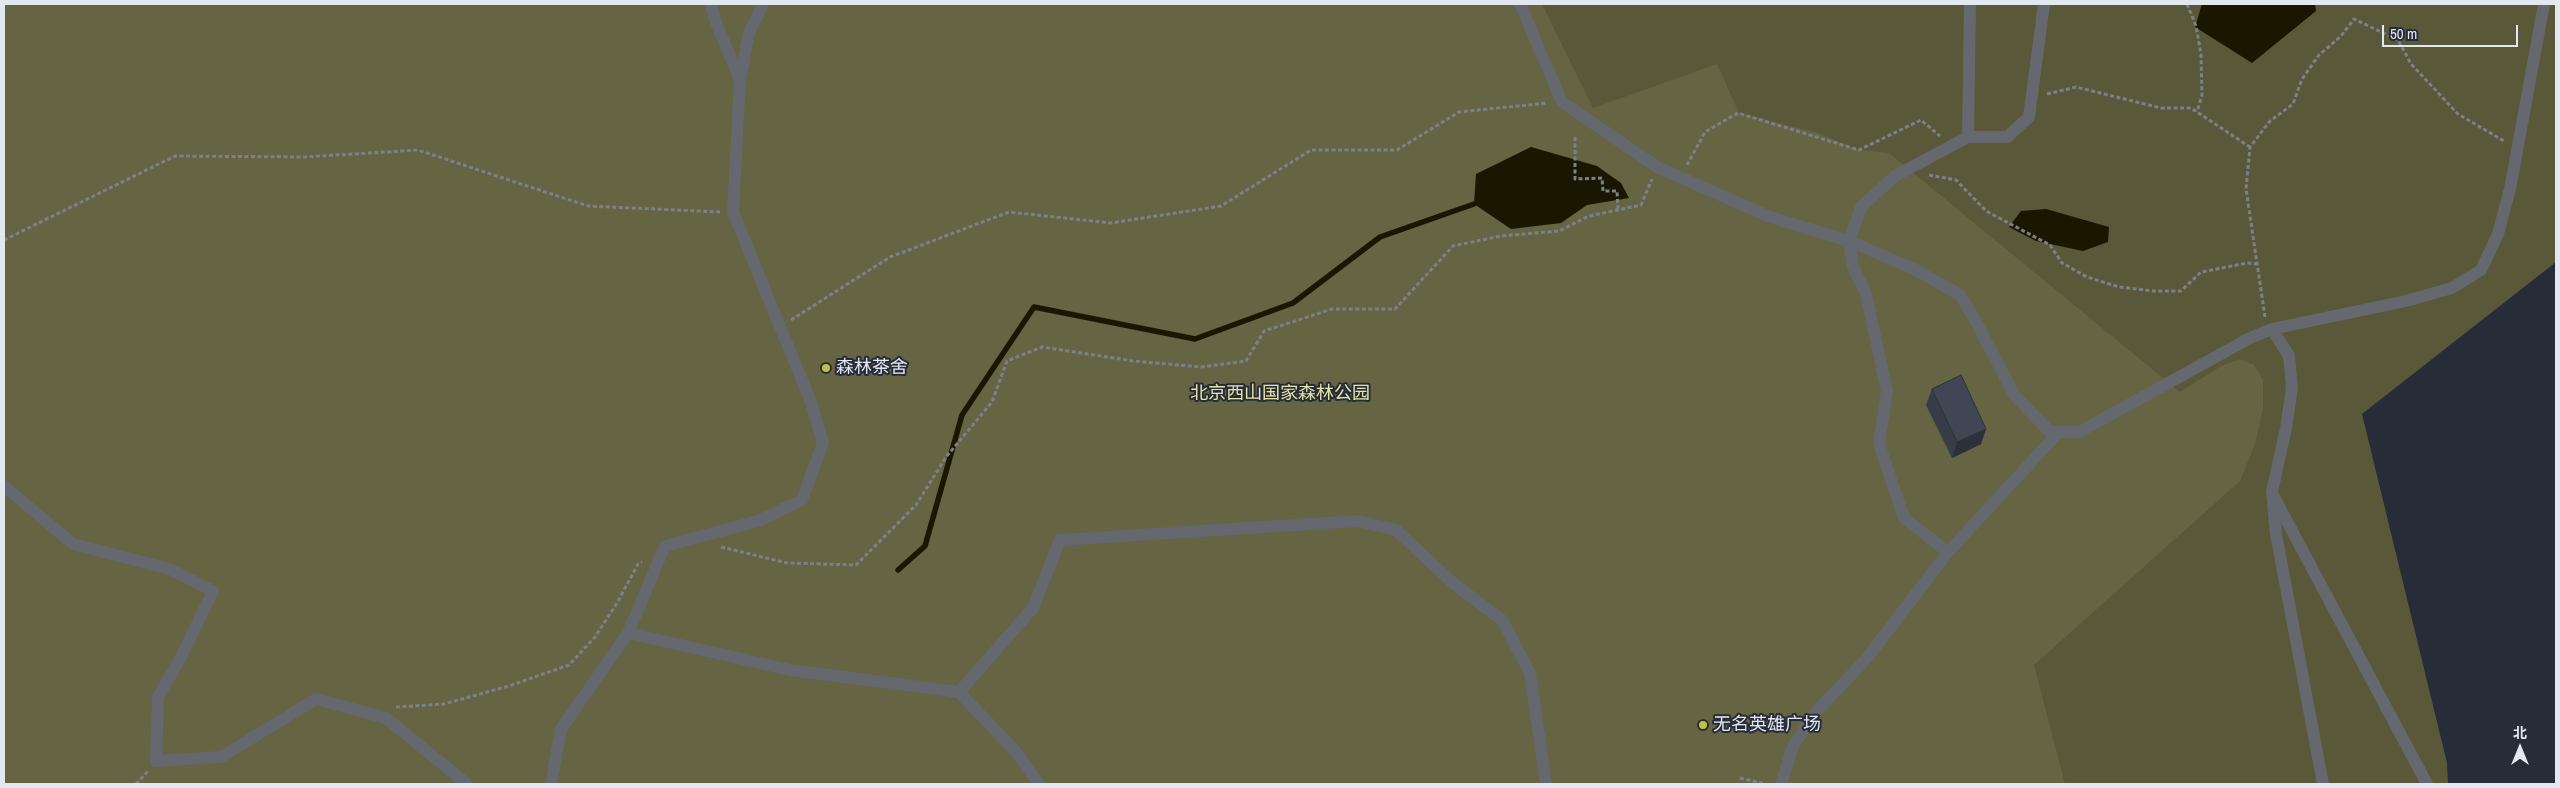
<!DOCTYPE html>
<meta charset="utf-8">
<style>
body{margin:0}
#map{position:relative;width:2560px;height:788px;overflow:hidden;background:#272c39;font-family:"Archivo Narrow","Noto Sans SC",sans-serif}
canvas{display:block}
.frame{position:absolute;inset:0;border:5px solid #e3e7ef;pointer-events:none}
.north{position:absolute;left:2495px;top:723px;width:50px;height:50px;-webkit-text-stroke:4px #272c39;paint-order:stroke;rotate:0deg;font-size:14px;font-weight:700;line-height:20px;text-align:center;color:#e3e7ef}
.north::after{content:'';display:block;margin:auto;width:18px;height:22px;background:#e3e7ef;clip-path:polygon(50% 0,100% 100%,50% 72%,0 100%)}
.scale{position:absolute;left:2382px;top:25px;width:136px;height:22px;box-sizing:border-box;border:2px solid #e3e7ef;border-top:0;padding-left:6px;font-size:15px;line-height:18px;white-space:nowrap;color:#e3e7ef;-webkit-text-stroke:4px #272c39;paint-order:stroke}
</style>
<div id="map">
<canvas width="2560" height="788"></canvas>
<div class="frame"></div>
<div class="north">北</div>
<div class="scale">50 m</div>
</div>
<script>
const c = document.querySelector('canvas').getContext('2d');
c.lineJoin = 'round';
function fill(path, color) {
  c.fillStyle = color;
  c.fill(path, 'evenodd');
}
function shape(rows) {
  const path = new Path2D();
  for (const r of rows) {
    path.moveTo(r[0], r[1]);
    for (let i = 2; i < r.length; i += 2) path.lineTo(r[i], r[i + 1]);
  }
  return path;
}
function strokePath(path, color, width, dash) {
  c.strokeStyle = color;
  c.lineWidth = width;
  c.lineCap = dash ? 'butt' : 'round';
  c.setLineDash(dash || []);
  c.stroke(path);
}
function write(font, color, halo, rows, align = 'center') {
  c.font = font + ' "Archivo Narrow","Noto Sans SC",sans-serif';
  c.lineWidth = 4;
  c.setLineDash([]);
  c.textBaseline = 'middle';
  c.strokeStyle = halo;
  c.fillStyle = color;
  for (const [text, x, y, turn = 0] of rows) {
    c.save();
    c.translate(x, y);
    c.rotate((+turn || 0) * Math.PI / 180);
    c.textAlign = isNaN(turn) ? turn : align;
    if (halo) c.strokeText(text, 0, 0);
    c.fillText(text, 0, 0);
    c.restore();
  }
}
fill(shape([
 [4,4,2556,4,2556,262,2362,414,2447,763,2448,784,4,784]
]), '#595839');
fill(shape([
 [4,4,1542,4,1593,108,1717,64,1739,113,1818,133,1859,150,1889,153,2180,392,2221,366,2240,359,2254,365,2263,380,2263,409,2255,444,2240,481,2034,665,2065,784,4,784]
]), '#656443');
fill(shape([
 [2202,4,2315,4,2316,11,2252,63,2195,27],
 [1531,147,1597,166,1621,183,1629,198,1587,205,1561,223,1511,229,1474,204,1476,174],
 [2046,209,2109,227,2108,242,2083,251,2036,241,2009,227,2021,211]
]), '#191700');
strokePath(shape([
 [898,570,925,546,962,415,1034,307,1195,339,1293,303,1380,237,1474,204]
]), '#191700', 5.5);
strokePath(shape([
 [2187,4,2196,26,2201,54,2202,95,2197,112],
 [2047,94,2076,87,2161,108,2191,108,2250,147],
 [1575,137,1575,179,1602,178,1603,191,1617,191,1618,210],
 [1687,165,1705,132,1738,113,1859,150,1921,120,1940,136],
 [1929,175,1956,180,1986,211,2050,245,2062,263,2087,277,2119,287,2154,291,2181,291,2201,272,2247,263,2257,264],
 [4,240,175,156,305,157,418,150,588,206,720,212],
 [2265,317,2246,189,2250,147,2270,121,2293,104,2302,79,2319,55,2341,36,2354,19,2398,40,2411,64,2458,114,2504,141],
 [791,320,890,257,1009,212,1111,223,1221,206,1311,150,1397,150,1459,112,1547,103],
 [721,547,787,563,856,565,916,505,946,457,992,402,1007,361,1042,347,1133,361,1201,367,1246,361,1264,331,1332,309,1395,309,1453,246,1501,236,1559,231,1589,216,1641,205,1652,179],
 [396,707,444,704,509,686,569,665,595,637,617,603,638,564,642,562],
 [1740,778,1766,784],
 [136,784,148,771]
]), '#7c808b', 3, [4, 2.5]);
strokePath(shape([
 [711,4,715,20,740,80],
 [1520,4,1562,102,1657,167,1770,217,1849,241,1853,266,1866,294,1887,391,1879,444,1904,518,1948,552,2059,432],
 [2044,4,2029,117,2007,137,1968,137,1895,176,1861,207,1849,241,1914,269,1960,295,1978,325,2014,395,2050,432,2079,432,2250,338,2272,329,2406,301,2452,288,2481,270,2498,234,2510,189,2544,4],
 [1968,137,1970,4],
 [2272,329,2289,356,2292,388,2286,428,2272,492,2276,534,2323,784],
 [4,486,73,544,170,569,213,591,180,659,158,697,156,761,221,757,316,699,386,718,467,784],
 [2274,497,2427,784],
 [628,633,665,546,758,521,802,500,823,443,811,402,733,212,740,80,749,33,763,4],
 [551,784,561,729,628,633,790,670,959,692],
 [1039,784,1016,752,959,692,1033,608,1060,540,1358,521,1396,530,1453,583,1502,620,1530,673,1546,784],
 [1781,784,1793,746,1816,712,1867,658,1948,552]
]), '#65686f', 12);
fill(shape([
 [1932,389,1986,429,1981,444,1952,458,1926,405]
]), '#373c47');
fill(shape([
 [1986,429,1981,444,1952,458,1957,442]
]), '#2d313a');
const building = shape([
 [1961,375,1986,429,1957,442,1932,389,1961,375]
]);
fill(building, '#404653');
strokePath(building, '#2d313a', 1);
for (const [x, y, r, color] of [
 [826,368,5,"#c1be40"],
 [1703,725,5,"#c1be40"]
]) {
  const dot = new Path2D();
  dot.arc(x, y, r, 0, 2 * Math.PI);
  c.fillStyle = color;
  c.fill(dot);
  strokePath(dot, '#272c39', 2);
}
write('18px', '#e3e7ef', '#272c39', [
 ["森林茶舍",836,368],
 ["无名英雄广场",1713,725]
], 'left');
write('18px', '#e5e4a6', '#272c39', [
 ["北京西山国家森林公园",1280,394]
]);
</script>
